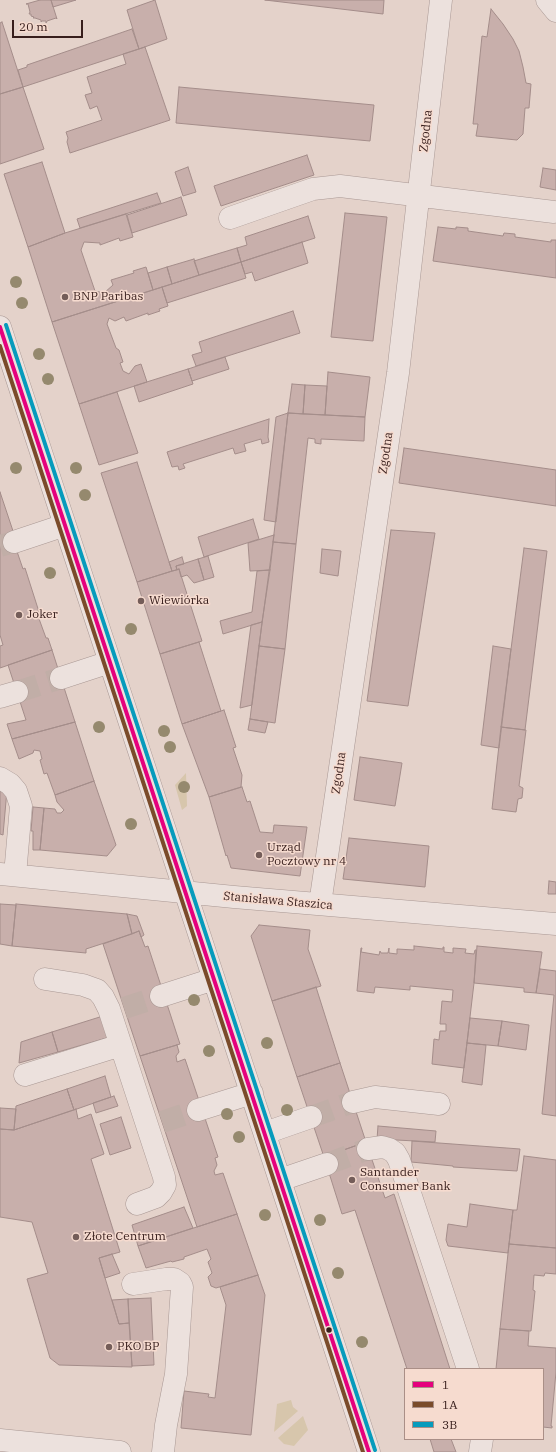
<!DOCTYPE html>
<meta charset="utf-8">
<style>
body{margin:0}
#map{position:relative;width:556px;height:1452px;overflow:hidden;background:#e4d2ca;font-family:"IBM Plex Serif",serif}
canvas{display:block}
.legend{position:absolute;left:404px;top:1368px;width:140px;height:72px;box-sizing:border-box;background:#f6dbcf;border:1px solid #aa8f87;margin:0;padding:5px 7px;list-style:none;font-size:12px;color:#371e1c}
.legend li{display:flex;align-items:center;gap:8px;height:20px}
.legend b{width:20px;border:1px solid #aa8f87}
.scale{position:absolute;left:12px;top:20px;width:71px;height:18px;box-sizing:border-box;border:2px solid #371e1c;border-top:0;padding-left:5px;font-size:12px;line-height:14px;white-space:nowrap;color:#371e1c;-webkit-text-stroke:3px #f6dbcf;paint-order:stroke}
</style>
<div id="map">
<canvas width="556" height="1452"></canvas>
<ul class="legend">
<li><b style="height:5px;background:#e5007d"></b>1</li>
<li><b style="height:5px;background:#7a4b2a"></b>1A</li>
<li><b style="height:5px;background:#069bbc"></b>3B</li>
</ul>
<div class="scale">20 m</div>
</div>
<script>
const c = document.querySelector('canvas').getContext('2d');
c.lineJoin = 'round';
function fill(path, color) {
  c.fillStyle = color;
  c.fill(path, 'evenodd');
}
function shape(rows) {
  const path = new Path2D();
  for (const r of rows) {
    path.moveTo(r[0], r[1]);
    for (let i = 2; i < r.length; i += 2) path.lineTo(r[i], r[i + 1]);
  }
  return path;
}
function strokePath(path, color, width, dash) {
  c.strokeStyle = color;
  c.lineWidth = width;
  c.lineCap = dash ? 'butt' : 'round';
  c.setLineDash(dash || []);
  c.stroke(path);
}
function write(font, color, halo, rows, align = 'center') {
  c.font = font + ' "IBM Plex Serif",serif';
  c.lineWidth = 3;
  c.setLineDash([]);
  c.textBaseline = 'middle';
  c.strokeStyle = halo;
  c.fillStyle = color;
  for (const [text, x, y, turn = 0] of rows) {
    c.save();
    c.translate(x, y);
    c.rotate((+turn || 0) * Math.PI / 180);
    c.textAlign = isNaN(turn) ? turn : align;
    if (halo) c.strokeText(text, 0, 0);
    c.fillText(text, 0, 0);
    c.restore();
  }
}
fill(shape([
 [186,773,187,806,182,810,175,785],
 [291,1400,293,1407,298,1411,274,1432,277,1404],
 [303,1416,308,1430,294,1446,284,1444,278,1438]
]), '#d7c6ac');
const building = shape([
 [40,0,51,0,57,19,56,18,47,21,46,23,46,21,42,21,41,22,41,20,35,18,33,18,34,17,31,16,31,14,29,14,30,12,28,4,26,4,40,0],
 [51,0,76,0,53,7,51,0],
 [155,0,167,39,139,49,127,10,155,0],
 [265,0,384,0,383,14,265,0],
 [491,9,503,24,513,39,519,51,523,67,526,83,531,84,529,108,525,108,523,134,517,140,476,136,478,124,473,124,482,36,487,37,491,9],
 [2,22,23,87,0,94,0,23,2,22],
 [132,29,139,49,23,87,18,70,27,67,27,65,132,29],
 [145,47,170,120,70,153,67,142,68,138,66,132,102,120,97,106,90,109,85,95,92,93,87,77,126,64,123,54,145,47],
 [23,87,44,149,0,164,0,94,23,87],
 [179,87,374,105,370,141,176,123,179,87],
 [307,155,314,175,221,206,214,186,307,155],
 [42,162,65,233,28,247,4,174,42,162],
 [188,167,196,192,183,196,175,172,188,167],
 [543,168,556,170,556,190,540,187,543,168],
 [157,193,161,203,80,228,77,219,157,193],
 [181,197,187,215,132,233,127,215,181,197],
 [345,213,387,217,373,341,331,337,345,213],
 [126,214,133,237,120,241,119,238,100,245,100,243,84,242,81,250,95,291,104,293,113,285,111,280,134,273,133,271,146,267,153,290,52,322,28,247,65,233,126,214],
 [308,216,315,238,241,262,237,248,247,245,245,237,308,216],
 [438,227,456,229,456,227,468,228,468,231,503,236,504,233,515,234,515,237,551,242,551,240,556,240,556,278,433,261,438,227],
 [302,242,308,263,255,281,252,272,245,274,241,262,302,242],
 [237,248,241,262,199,275,194,261,237,248],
 [194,259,199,275,172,284,167,267,194,259],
 [241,262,246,278,167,303,162,287,241,262],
 [167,267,172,284,153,290,148,273,167,267],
 [162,287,168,306,159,309,160,311,148,315,148,313,126,321,124,317,115,321,109,318,107,324,116,348,119,350,123,362,120,363,123,371,129,374,135,366,141,364,147,382,79,404,52,322,162,287],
 [293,311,300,333,196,366,192,355,202,352,199,342,293,311],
 [225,357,229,369,192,381,188,369,225,357],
 [188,369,193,384,139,402,134,386,188,369],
 [328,372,370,377,365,417,325,415,328,372],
 [292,384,305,385,303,414,288,413,292,384],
 [305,385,327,386,325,415,303,414,305,385],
 [117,392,138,453,99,465,79,404,117,392],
 [288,413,365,417,364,441,321,439,321,444,315,443,315,439,308,438,296,544,273,542,288,413],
 [288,413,276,522,264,520,276,417,288,413],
 [269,419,268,437,269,442,262,444,261,439,244,444,246,451,235,454,233,448,183,464,185,468,179,470,178,466,172,467,167,452,269,419],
 [404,448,556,470,556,506,399,483,404,448],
 [137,462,172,571,137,582,101,473,137,462],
 [0,492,14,534,0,538,0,492],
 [253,519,259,539,204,557,198,537,253,519],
 [391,530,435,533,408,706,367,701,391,530],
 [11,534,23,569,25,568,40,615,38,616,46,638,48,638,52,650,0,668,0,646,3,645,0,635,0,538,11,534],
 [274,535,270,570,250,571,248,543,274,535],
 [273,542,296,544,285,649,259,646,273,542],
 [524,548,547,551,525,730,501,727,524,548],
 [322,549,341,551,338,576,320,573,322,549],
 [208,556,214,577,204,580,198,559,208,556],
 [182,557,184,564,176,566,177,570,172,571,169,562,182,557],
 [198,559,204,580,194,583,187,575,181,577,179,569,177,570,176,566,198,559],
 [179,569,202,641,160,654,137,582,179,569],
 [270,570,262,622,223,634,220,621,252,612,257,571,270,570],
 [262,622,252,705,240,708,251,625,262,622],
 [199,642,221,711,182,724,160,654,199,642],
 [259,646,285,649,275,723,250,719,259,646],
 [493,646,511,649,499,748,481,745,493,646],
 [52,650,75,722,12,739,7,724,26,720,8,665,52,650],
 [224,710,236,747,233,748,242,775,241,787,209,797,182,724,224,710],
 [250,719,268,722,265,733,248,730,250,719],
 [75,722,94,781,55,795,47,773,44,774,40,760,42,759,40,751,34,750,33,753,19,759,12,739,75,722],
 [501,727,526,730,519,786,523,788,522,798,518,799,516,812,492,809,501,727],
 [360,757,402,763,395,806,354,800,360,757],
 [94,781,116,845,107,856,40,850,44,808,55,809,57,813,61,813,64,810,57,802,55,795,94,781],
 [242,787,247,802,250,801,260,832,273,833,274,825,307,827,300,876,231,868,227,855,226,856,209,797,242,787],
 [7,790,3,835,0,834,0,791,7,790],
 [33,807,44,808,40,850,33,850,33,831,31,831,33,807],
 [349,838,429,846,425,887,343,879,349,838],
 [549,881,556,882,556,894,548,894,549,881],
 [0,904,16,905,12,946,0,944,0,904],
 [16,904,127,914,132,934,86,949,86,953,12,946,16,904],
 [127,914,137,916,144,935,141,937,139,931,132,934,127,914],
 [259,925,310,930,308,949,321,986,272,1001,251,936,259,925],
 [139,931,145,947,148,946,180,1044,140,1056,103,944,139,931],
 [414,946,443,949,443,947,444,947,444,952,453,953,453,948,466,949,465,953,474,954,475,950,476,950,474,983,464,1068,432,1064,434,1039,439,1040,440,1031,446,1031,446,1024,440,1024,442,1001,452,1002,453,990,410,986,410,990,375,987,374,993,357,991,361,948,362,948,361,952,379,955,380,951,381,953,388,953,389,948,389,953,397,954,397,949,414,950,414,946],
 [477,946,542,952,536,993,524,992,524,988,474,983,477,946],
 [540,969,556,971,556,1116,542,1114,554,995,536,993,540,969],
 [316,987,340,1063,297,1077,272,1001,316,987],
 [103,1016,110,1037,58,1052,52,1032,103,1016],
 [470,1018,502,1021,498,1046,467,1043,470,1018],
 [502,1021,529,1025,526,1050,498,1046,502,1021],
 [52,1032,58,1052,19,1063,21,1042,52,1032],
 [467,1043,486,1045,482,1085,462,1082,467,1043],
 [177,1045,179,1052,176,1056,177,1062,185,1059,218,1157,215,1158,217,1165,214,1171,215,1175,223,1173,237,1214,197,1227,140,1056,177,1045],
 [340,1063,366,1142,324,1157,297,1077,340,1063],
 [105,1076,111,1097,74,1110,67,1089,105,1076],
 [67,1089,74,1110,14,1130,16,1106,67,1089],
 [114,1096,118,1106,96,1113,93,1103,114,1096],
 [0,1108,16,1109,14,1130,0,1129,0,1108],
 [76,1109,78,1119,91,1114,104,1154,91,1159,120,1252,99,1258,119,1324,129,1323,132,1367,59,1365,50,1358,27,1279,48,1273,32,1222,0,1217,0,1129,14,1130,76,1109],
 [121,1117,131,1148,110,1155,100,1124,121,1117],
 [378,1126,436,1131,435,1142,377,1139,378,1126],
 [412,1141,520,1149,517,1171,453,1167,453,1166,411,1162,412,1141],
 [366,1142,385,1198,394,1194,450,1369,407,1369,355,1210,342,1214,324,1157,366,1142],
 [524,1156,556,1160,556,1248,509,1244,513,1210,517,1210,524,1156],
 [470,1204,513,1210,508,1253,448,1246,446,1240,448,1224,467,1227,470,1204],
 [184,1207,193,1228,138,1246,132,1225,184,1207],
 [237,1214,258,1275,216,1288,211,1286,208,1277,212,1273,208,1262,211,1259,207,1249,184,1257,184,1259,172,1262,171,1261,146,1268,138,1246,237,1214],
 [509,1244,556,1248,556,1274,545,1273,544,1276,534,1275,533,1290,535,1291,531,1331,500,1329,509,1244],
 [112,1254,120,1273,105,1278,99,1258,112,1254],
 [258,1275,265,1295,251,1435,181,1428,184,1391,209,1394,208,1397,215,1398,226,1305,220,1287,258,1275],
 [151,1298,154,1365,132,1366,128,1299,151,1298],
 [128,1299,129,1323,119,1324,112,1300,128,1299],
 [500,1329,529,1331,528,1346,556,1348,556,1372,551,1426,552,1426,552,1428,543,1427,543,1369,496,1369,500,1329],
 [430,1439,451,1439,456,1452,434,1452,430,1439]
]);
fill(building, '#c8afab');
strokePath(building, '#a48d8a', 1);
strokePath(shape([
 [0,546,14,542],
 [17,692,61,678],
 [124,1008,161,996],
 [311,1117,353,1102],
 [162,1122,198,1110],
 [327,1164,368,1149]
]), '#c1aea7', 22, [22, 11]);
const minor = shape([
 [547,0,556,11],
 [230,218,313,189,340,186,554,212],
 [0,327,369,1452],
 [14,542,65,525],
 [61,678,110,662],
 [0,697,17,692],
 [0,778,10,784,16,791,21,806,15,875],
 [0,874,234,897,556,924],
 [320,904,398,373,441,0],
 [45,979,83,985,97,990,103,997,109,1009,164,1177,165,1185,161,1192,156,1197,137,1204],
 [161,996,214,979],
 [25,1075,121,1045],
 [353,1102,375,1097,439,1104],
 [198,1110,252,1093],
 [265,1133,311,1117],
 [368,1149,382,1147,389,1149,395,1153,399,1160,468,1369],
 [280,1180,327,1164],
 [133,1284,166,1279,174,1279,180,1283,182,1287,176,1374,166,1425,163,1452],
 [0,1440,120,1452],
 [480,1452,482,1439]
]);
strokePath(minor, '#a99894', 23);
strokePath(minor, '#ece1dd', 22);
strokePath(shape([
 [0,327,369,1452]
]), '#e5007d', 4);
strokePath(shape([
 [0,346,363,1452]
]), '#7a4b2a', 4);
strokePath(shape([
 [6,325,375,1450]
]), '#069bbc', 4);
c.fillStyle = '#95896e';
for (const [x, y] of [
 [16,282],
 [22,303],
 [39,354],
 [48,379],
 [16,468],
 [76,468],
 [85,495],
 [50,573],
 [131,629],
 [99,727],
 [164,731],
 [170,747],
 [184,787],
 [131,824],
 [194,1000],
 [267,1043],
 [209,1051],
 [287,1110],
 [227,1114],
 [239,1137],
 [265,1215],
 [320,1220],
 [338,1273],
 [362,1342]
]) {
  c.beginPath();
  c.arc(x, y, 6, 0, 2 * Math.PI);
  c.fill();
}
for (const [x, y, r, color] of [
 [65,297,4,"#745d59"],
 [141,601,4,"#745d59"],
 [19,615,4,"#745d59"],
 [259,855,4,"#745d59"],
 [352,1180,4,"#745d59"],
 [76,1237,4,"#745d59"],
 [329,1330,3.5,"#371e1c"],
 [109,1347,4,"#745d59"]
]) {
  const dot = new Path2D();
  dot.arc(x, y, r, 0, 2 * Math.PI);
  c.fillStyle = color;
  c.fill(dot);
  strokePath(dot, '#f6dbcf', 1.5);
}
write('12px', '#371e1c', '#f6dbcf', [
 ["Zgodna",426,131,-84],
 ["Zgodna",386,453,-82],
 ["Zgodna",339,773,-82],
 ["Stanisława Staszica",278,901,5]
]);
write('12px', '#371e1c', '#f6dbcf', [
 ["BNP Paribas",73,297],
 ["Wiewiórka",149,601],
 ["Joker",27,615],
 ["Urząd",267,848],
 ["Pocztowy nr 4",267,862],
 ["Santander",360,1173],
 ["Consumer Bank",360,1187],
 ["Złote Centrum",84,1237],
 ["PKO BP",117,1347]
], 'left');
</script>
